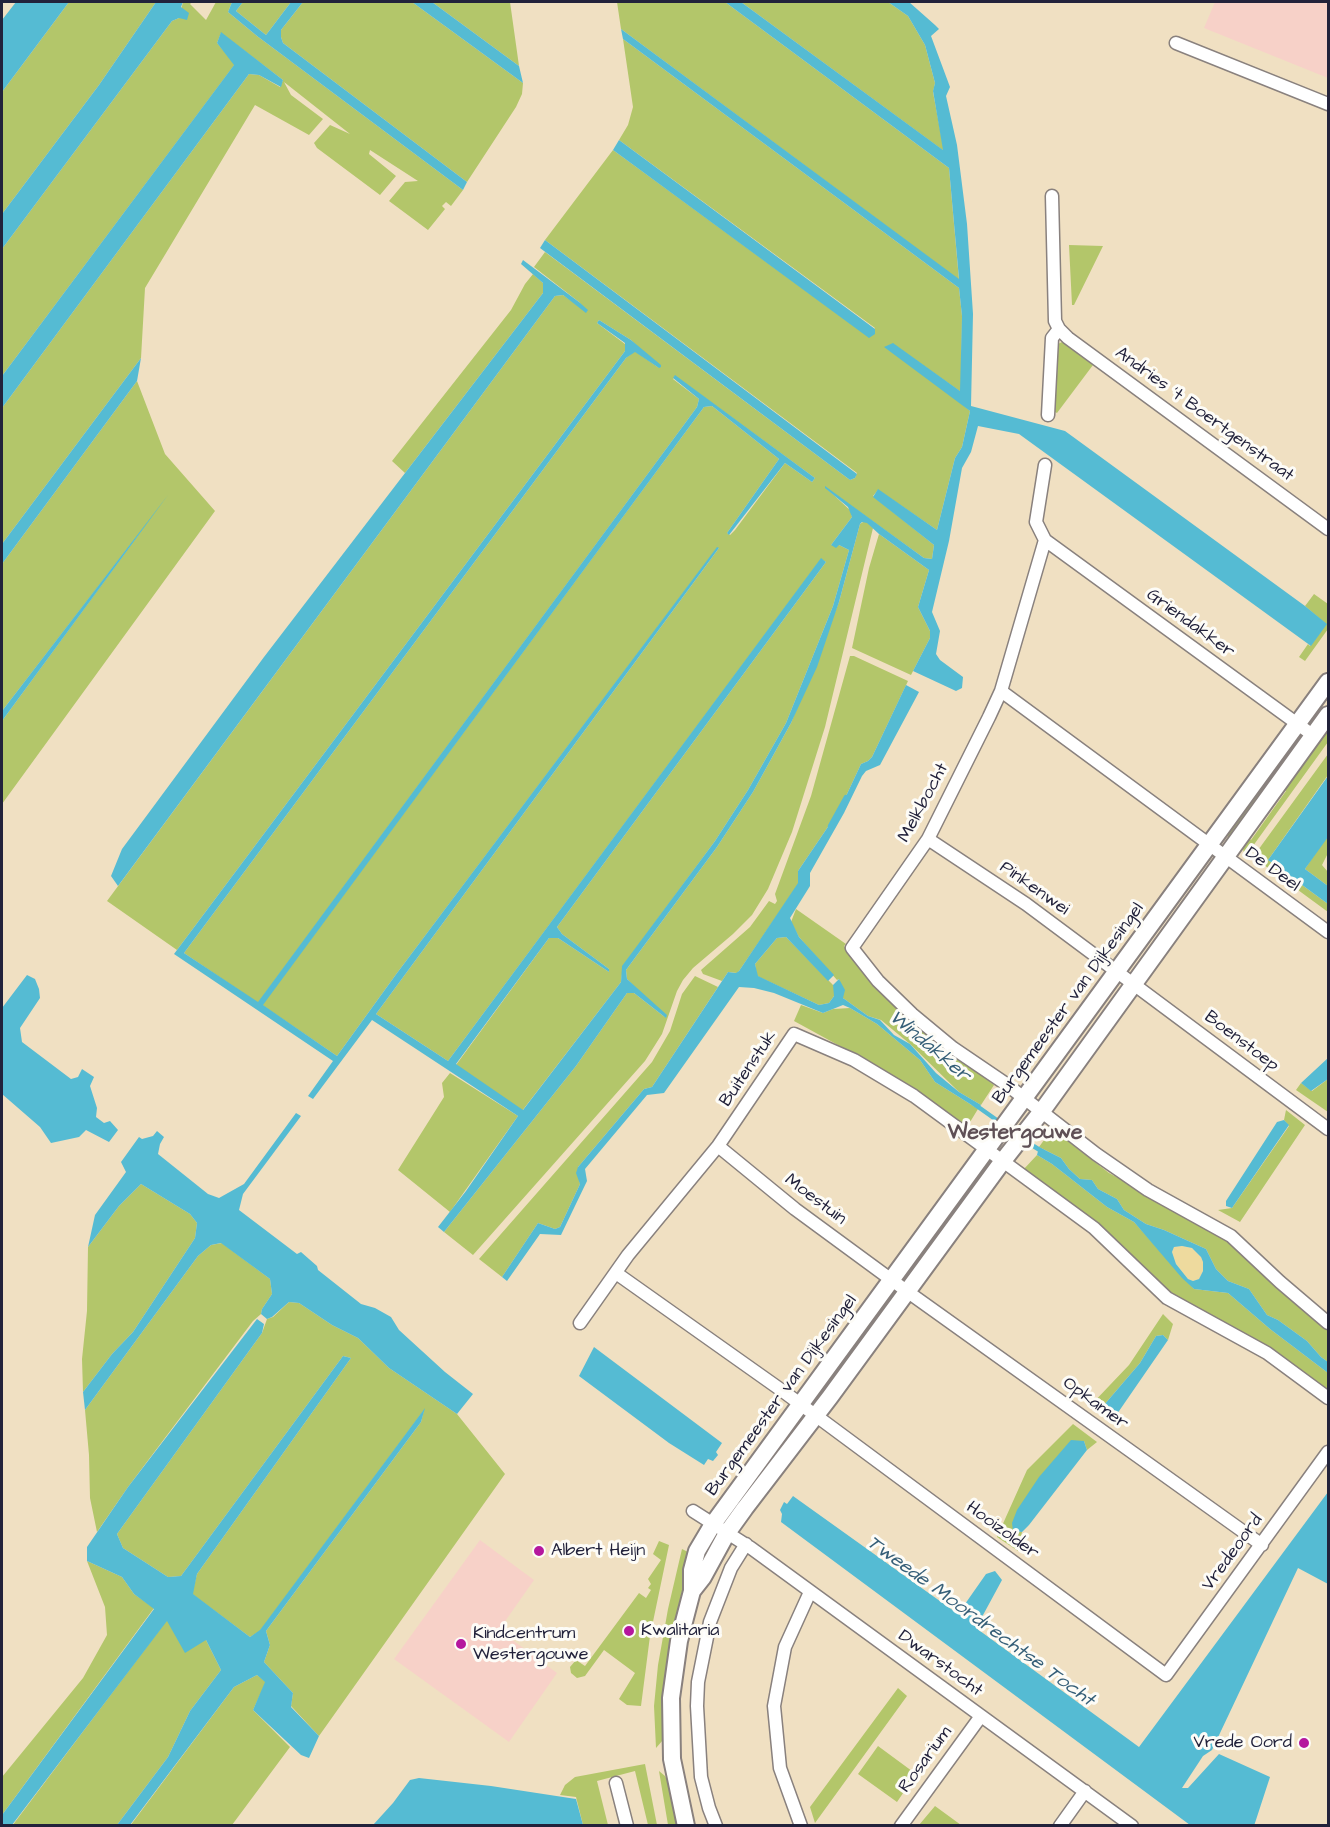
<!DOCTYPE html>
<style>
body{margin:0}
#map{position:relative;width:1330px;height:1827px;overflow:hidden;background:#f0e0c2;font-family:"Architects Daughter",sans-serif}
canvas{display:block}
.frame{position:absolute;inset:0;border:3px solid #22223b;pointer-events:none}
</style>
<div id="map">
<canvas width="1330" height="1827"></canvas>
<div class="frame"></div>
</div>
<script>
const c = document.querySelector('canvas').getContext('2d');
c.lineJoin = 'round';
function fill(path, color) {
  c.fillStyle = color;
  c.fill(path, 'evenodd');
}
function shape(rows) {
  const path = new Path2D();
  for (const r of rows) {
    path.moveTo(r[0], r[1]);
    for (let i = 2; i < r.length; i += 2) path.lineTo(r[i], r[i + 1]);
  }
  return path;
}
function strokePath(path, color, width, dash) {
  c.strokeStyle = color;
  c.lineWidth = width;
  c.lineCap = dash ? 'butt' : 'round';
  c.setLineDash(dash || []);
  c.stroke(path);
}
function write(font, color, halo, rows, align = 'center') {
  c.font = font + ' "Architects Daughter",sans-serif';
  c.lineWidth = 6;
  c.setLineDash([]);
  c.textBaseline = 'middle';
  c.strokeStyle = halo;
  c.fillStyle = color;
  for (const [text, x, y, turn = 0] of rows) {
    c.save();
    c.translate(x, y);
    c.rotate((+turn || 0) * Math.PI / 180);
    c.textAlign = isNaN(turn) ? turn : align;
    if (halo) c.strokeText(text, 0, 0);
    c.fillText(text, 0, 0);
    c.restore();
  }
}
fill(shape([
 [1215,2,1328,2,1328,78,1204,28],
 [480,1540,534,1580,499,1630,557,1673,509,1742,394,1659]
]), '#f7d1c8');
fill(shape([
 [69,2,156,2,99,85,2,214,2,92],
 [183,2,192,2,190,4,206,20,216,2,232,2,228,12,257,36,463,190,451,206,446,202,442,206,445,209,428,230,389,201,405,182,418,181,370,150,369,154,396,176,380,195,317,148,314,143,330,125,350,134,284,82,291,95,323,119,309,135,255,105,145,288,141,358,2,544,2,408,249,74,259,75,280,87,283,80,221,33,217,43,235,64,2,376,2,249,172,21,179,18],
 [243,2,291,2,266,35,236,11],
 [303,2,412,2,523,83,522,94,516,107,467,182,283,43,281,37,281,30],
 [432,2,510,2,519,66],
 [617,2,725,2,949,168,959,280,621,29],
 [741,2,888,2,908,16,925,45,935,83,933,92,944,151],
 [623,39,959,288,962,316,961,392,893,344,970,411,962,447,955,458,937,530,878,490,873,496,934,545,932,559,924,558,825,487,851,511,852,517,831,545,839,545,849,550,833,606,786,723,748,790,715,841,623,966,621,982,522,1111,456,1065,549,938,558,938,609,972,609,969,562,934,557,927,826,562,821,559,448,1061,376,1014,719,548,717,548,397,973,337,1056,262,1005,704,407,712,406,779,459,727,533,730,535,735,530,785,463,812,482,815,478,675,376,673,379,699,399,697,407,258,1003,184,953,626,358,635,351,659,368,631,340,599,320,597,323,625,344,625,351,177,950,107,901,555,296,563,295,587,312,579,302,534,267,545,252,850,480,855,478,857,473,545,240,613,150,869,337,875,328,619,140,628,125,633,107],
 [1069,245,1103,246,1074,305,1072,305],
 [533,274,543,283,543,293,405,473,392,461,511,310,525,284],
 [1062,342,1093,365,1057,413,1055,412,1058,344],
 [137,381,165,454,215,511,2,804,2,721,144,527,2,711,2,564],
 [863,522,867,522,873,528,825,727,792,832,768,889,752,915,733,934,693,968,683,980,677,991,662,1034,645,1061,473,1255,444,1232,576,1066,627,993,634,993,666,1018,627,979,626,970,717,847,753,792,791,723,839,602,860,524],
 [879,534,929,570,918,607,930,631,930,638,911,675,852,648,869,568],
 [1314,594,1328,604,1328,629,1305,661,1299,657,1308,644,1310,646,1326,624,1305,606],
 [850,656,854,656,908,681,872,757,868,761,861,764,840,809,798,871,799,883,739,971,737,973,728,972,722,981,703,974,701,970,750,927,769,901,775,904,777,901,775,894,811,796],
 [1328,724,1328,742,1245,857,1242,845,1246,836,1251,840,1286,791,1282,787],
 [1298,739,1299,744,1232,836,1228,838,1227,832,1295,740],
 [1328,754,1328,775,1268,860,1328,904,1328,912,1253,857],
 [1328,834,1328,853,1322,865,1328,872,1328,886,1305,869],
 [796,909,846,944,844,946,849,952,940,1044,994,1085,981,1105,959,1092,910,1044,881,1020,868,1016,843,998,839,979,837,980,799,937,791,922],
 [786,937,833,985,835,989,834,996,829,1003,819,1005,757,976,755,964,777,938],
 [695,976,718,987,652,1087,644,1089,578,1167,580,1184,560,1227,555,1229,538,1223,502,1277,479,1259,652,1062,670,1031,682,994],
 [801,1005,823,1013,833,1009,850,1008,877,1024,920,1060,935,1082,978,1109,967,1127,869,1062,794,1021],
 [450,1073,518,1116,450,1212,398,1170,444,1097,442,1083],
 [1328,1079,1328,1112,1296,1090,1301,1083,1312,1091],
 [1286,1110,1305,1125,1240,1222,1218,1210,1232,1208,1289,1126,1284,1120],
 [1052,1129,1109,1173,1230,1239,1328,1328,1328,1362,1321,1357,1307,1341,1278,1320,1267,1315,1249,1289,1228,1281,1216,1269,1206,1249,1164,1230,1146,1224,1124,1210,1117,1199,1098,1189,1092,1180,1080,1179,1069,1169,1061,1158,1039,1147],
 [1037,1155,1052,1164,1107,1207,1134,1222,1194,1289,1228,1293,1270,1329,1328,1373,1328,1394,1166,1293,1124,1247,1023,1170],
 [141,1184,190,1214,197,1223,195,1238,133,1332,112,1354,83,1392,82,1359,87,1311,88,1247,119,1206],
 [222,1243,270,1279,272,1294,262,1309,261,1314,253,1321,128,1487,97,1532,90,1498,89,1455,85,1410,198,1256,211,1245],
 [289,1302,299,1303,332,1325,358,1338,389,1368,457,1414,505,1474,319,1736,291,1706,293,1693,264,1662,270,1645,266,1631,421,1422,424,1410,260,1631,250,1637,192,1594,197,1574,351,1358,343,1356,181,1576,168,1577,123,1548,117,1534,262,1333,267,1319,273,1317],
 [1163,1314,1173,1324,1168,1340,1163,1335,1156,1336,1140,1363,1104,1405,1111,1413,1117,1414,1113,1423,1090,1406,1129,1365],
 [1073,1424,1097,1442,1087,1450,1084,1441,1013,1531,1022,1532,1018,1551,997,1537,1027,1470],
 [659,1541,669,1545,650,1636,641,1706,627,1705,619,1699,635,1673,604,1650,585,1676,577,1678,571,1673,570,1667,576,1660,585,1666,639,1593,646,1598,651,1590,648,1588,651,1584,648,1579,661,1560,653,1554],
 [682,1549,690,1553,668,1658,664,1690,663,1740,656,1748,654,1706,658,1665,668,1609],
 [87,1561,122,1577,134,1594,154,1608,2,1815,2,1777,83,1678,107,1635,105,1607],
 [167,1620,206,1640,221,1670,190,1711,168,1757,117,1825,12,1826],
 [257,1675,266,1682,253,1710,290,1747,232,1825,130,1826,234,1687],
 [898,1688,907,1696,815,1823,810,1807],
 [878,1746,916,1774,897,1802,858,1774],
 [645,1764,657,1825,648,1825,635,1771,597,1781,608,1825,583,1825,576,1797,560,1795,565,1785,575,1777],
 [659,1771,665,1776,669,1784,679,1825,668,1825],
 [935,1806,961,1825,919,1825]
]), '#b3c66a');
fill(shape([
 [1182,1246,1192,1248,1201,1257,1203,1262,1203,1271,1199,1279,1193,1281,1188,1279,1176,1264,1172,1252,1174,1247]
]), '#eeda9e');
fill(shape([
 [16,2,69,2,2,92,2,20],
 [156,2,183,2,181,7,189,13,187,20,179,18,172,21,2,249,2,214,99,85],
 [232,2,243,2,236,11,266,35,291,2,303,2,281,30,281,37,283,43,467,182,463,190,257,36,228,12],
 [412,2,432,2,519,66,523,83],
 [725,2,741,2,943,150,933,91,935,83,925,45,908,16,888,2,909,2,935,25,939,29,931,36,950,87,946,96,957,145,967,224,973,314,971,406,1065,431,1305,606,1327,624,1311,646,1019,434,978,426,971,452,962,468,949,541,932,612,940,631,936,654,940,660,963,677,962,688,956,691,913,671,930,638,930,631,918,607,929,570,879,534,867,523,862,522,860,524,839,602,817,667,791,723,753,792,717,847,626,970,627,979,667,1015,666,1018,634,993,627,993,576,1066,444,1232,438,1227,466,1191,518,1116,372,1020,313,1099,308,1096,333,1061,174,954,625,351,625,343,597,323,599,320,631,340,661,365,661,367,659,368,635,352,626,358,184,953,258,1002,697,407,699,399,673,378,675,375,815,478,812,482,785,463,729,535,727,533,779,459,712,406,704,407,263,1005,337,1056,397,973,717,547,719,548,376,1014,448,1061,821,558,826,562,557,927,562,934,609,969,609,972,558,938,549,938,456,1064,523,1110,621,982,622,966,715,841,748,790,786,723,833,606,849,550,839,545,836,548,831,545,852,517,848,507,825,488,825,486,924,558,932,559,934,545,873,497,878,489,937,530,955,458,962,447,970,411,884,347,893,343,960,391,962,316,959,288,623,39,621,29,959,279,949,168],
 [221,32,283,80,281,87,259,75,249,74,2,408,2,376,234,65,217,43],
 [619,140,875,329,875,334,869,338,613,150],
 [545,240,857,474,855,478,850,480,540,248],
 [523,260,579,302,588,310,586,313,563,295,555,296,118,886,111,876,122,849,264,657,543,293,543,283,521,264],
 [141,358,137,381,2,564,2,544],
 [168,495,2,721,2,711],
 [906,685,919,692,880,765,866,771,862,776,844,813,810,873,810,886,790,918,799,937,834,975,828,981,786,937,777,938,755,964,758,976,819,1005,829,1003,834,996,833,985,839,979,845,990,843,998,868,1016,880,1020,894,1035,910,1044,936,1073,959,1092,981,1105,978,1109,935,1082,920,1060,877,1024,850,1008,843,1005,823,1013,774,993,754,988,739,987,664,1093,647,1095,585,1169,587,1181,561,1235,540,1234,507,1281,502,1277,538,1223,555,1229,560,1227,580,1184,576,1173,578,1167,644,1089,652,1087,728,972,736,973,739,971,798,883,798,871,840,809,861,764,868,761,872,757],
 [1328,776,1328,837,1305,869,1328,886,1328,904,1268,860],
 [27,975,35,979,39,989,40,998,20,1028,22,1042,71,1079,78,1077,82,1069,94,1077,90,1086,97,1108,96,1117,104,1123,110,1121,118,1130,109,1142,86,1130,79,1137,51,1143,40,1127,2,1094,2,1008],
 [1328,1058,1328,1079,1311,1091,1301,1083],
 [296,1113,301,1116,243,1194,239,1210,297,1254,301,1252,317,1266,318,1270,361,1304,375,1308,391,1317,399,1330,445,1372,473,1394,457,1414,389,1368,358,1338,332,1325,299,1303,289,1302,272,1317,267,1319,261,1314,262,1309,272,1294,270,1279,221,1243,211,1245,198,1256,85,1410,83,1392,112,1354,133,1332,195,1238,197,1223,190,1214,141,1184,119,1206,88,1247,95,1215,126,1172,121,1162,139,1137,142,1139,153,1136,157,1131,164,1137,160,1144,158,1154,208,1194,219,1198,244,1184],
 [1284,1120,1289,1125,1232,1208,1226,1206,1226,1201,1277,1122],
 [1039,1147,1061,1158,1069,1169,1080,1179,1092,1180,1098,1189,1117,1199,1124,1210,1146,1224,1164,1230,1206,1249,1216,1269,1228,1281,1249,1289,1267,1315,1278,1320,1307,1341,1321,1357,1328,1362,1328,1373,1270,1329,1228,1293,1194,1289,1182,1278,1134,1222,1107,1207,1052,1164,1037,1155],
 [1182,1246,1192,1248,1201,1257,1203,1262,1203,1271,1199,1279,1193,1281,1188,1279,1176,1264,1172,1252,1174,1247],
 [257,1319,264,1324,262,1333,117,1534,123,1548,168,1577,181,1576,343,1356,351,1358,197,1574,193,1594,250,1637,260,1630,425,1408,421,1422,266,1631,270,1645,264,1662,293,1693,291,1707,319,1736,309,1758,301,1755,253,1710,265,1682,257,1675,234,1687,130,1825,117,1825,168,1757,190,1711,221,1670,206,1640,185,1653,167,1621,12,1825,2,1825,2,1815,154,1609,134,1594,122,1577,87,1561,87,1547,128,1487],
 [1163,1335,1168,1340,1117,1414,1111,1413,1104,1405,1140,1363,1156,1336],
 [594,1347,722,1443,716,1452,718,1455,713,1461,708,1459,704,1465,669,1443,579,1376],
 [1071,1440,1084,1441,1087,1450,1029,1525,1022,1532,1013,1531,1012,1523,1017,1510,1039,1477],
 [1328,1492,1328,1584,1298,1568,1212,1750,1203,1756,1182,1788,1188,1788,1219,1754,1270,1777,1254,1826,1190,1825,781,1522,782,1514,780,1510,784,1502,787,1504,793,1496,958,1614,986,1574,995,1571,1002,1580,976,1628,1139,1747],
 [419,1778,491,1786,576,1799,583,1825,373,1825,393,1803,410,1780]
]), '#55bbd3');
strokePath(shape([
 [830,826,846,797],
 [974,1104,998,1121],
 [1027,1142,1043,1152]
]), '#55bbd3', 4.5);
const minor = shape([
 [1176,43,1328,104],
 [1059,329,1068,338,1328,529],
 [1048,415,1052,338,1059,329,1055,321,1052,196],
 [1045,465,1036,522,1045,540,1314,736],
 [1045,540,1001,691,989,717,928,839,852,948,878,981,912,1014,953,1048,1006,1084,1096,1154,1148,1190,1231,1236,1280,1282,1328,1323],
 [1001,691,1328,932],
 [928,839,1026,904,1328,1129],
 [718,1146,795,1209,908,1292,1262,1545],
 [616,1273,784,1392,1166,1675,1328,1452],
 [580,1323,628,1255,718,1146,794,1034,854,1060,914,1096,1094,1228,1167,1298,1267,1353,1328,1398],
 [693,1511,751,1548,1132,1826],
 [616,1783,627,1826],
 [716,1826,709,1808,701,1777,697,1706,698,1682,710,1622,731,1568,746,1544],
 [801,1826,780,1768,774,1706,785,1647,810,1592],
 [901,1826,981,1716],
 [1060,1826,1085,1791]
]);
const tertiary = shape([
 [692,1591,703,1577,727,1533,745,1508,830,1397,1002,1162,1042,1111,1328,715],
 [686,1826,672,1759,671,1698,679,1641,692,1591,692,1570,697,1551,713,1524,1328,682]
]);
strokePath(minor, '#89817e', 15);
strokePath(tertiary, '#89817e', 20);
strokePath(minor, '#fff', 12);
strokePath(tertiary, '#fff', 16);
for (const [x, y, r, color] of [
 [539,1551,6,"#b5179e"],
 [629,1631,6,"#b5179e"],
 [461,1644,6,"#b5179e"],
 [1304,1743,6,"#b5179e"]
]) {
  const dot = new Path2D();
  dot.arc(x, y, r, 0, 2 * Math.PI);
  c.fillStyle = color;
  c.fill(dot);
  strokePath(dot, '#fdfcf7', 2);
}
write('18px', '#22223b', '#fdfcf7', [
 ["Andries 't Boertgenstraat",1204,415,36],
 ["Griendakker",1190,624,36],
 ["Melkbocht",924,803,-62],
 ["De Deel",1272,870,36],
 ["Pinkenwei",1034,889,35],
 ["Burgemeester van Dijkesingel",1069,1004,-54],
 ["Boenstoep",1241,1042,37],
 ["Buitenstuk",749,1069,-56],
 ["Moestuin",815,1200,37],
 ["Burgemeester van Dijkesingel",782,1396,-54],
 ["Opkamer",1095,1404,36],
 ["Hooizolder",1002,1531,36],
 ["Vredeoord",1233,1553,-54],
 ["Dwarstocht",940,1664,36],
 ["Rosarium",926,1760,-54]
]);
write('18px', '#22223b', '#fdfcf7', [
 ["Albert Heijn",551,1551],
 ["Kwalitaria",641,1631],
 ["Kindcentrum",473,1634],
 ["Westergouwe",473,1655],
 ["Vrede Oord",1292,1743,"right"]
], 'left');
write('italic 20px', '#365f78', '#fdfcf7', [
 ["Windakker",929,1047,40],
 ["Tweede Moordrechtse Tocht",980,1622,36]
]);
write('bold 21px', '#5f5056', '#fdfcf7', [
 ["Westergouwe",1015,1134]
]);
</script>
